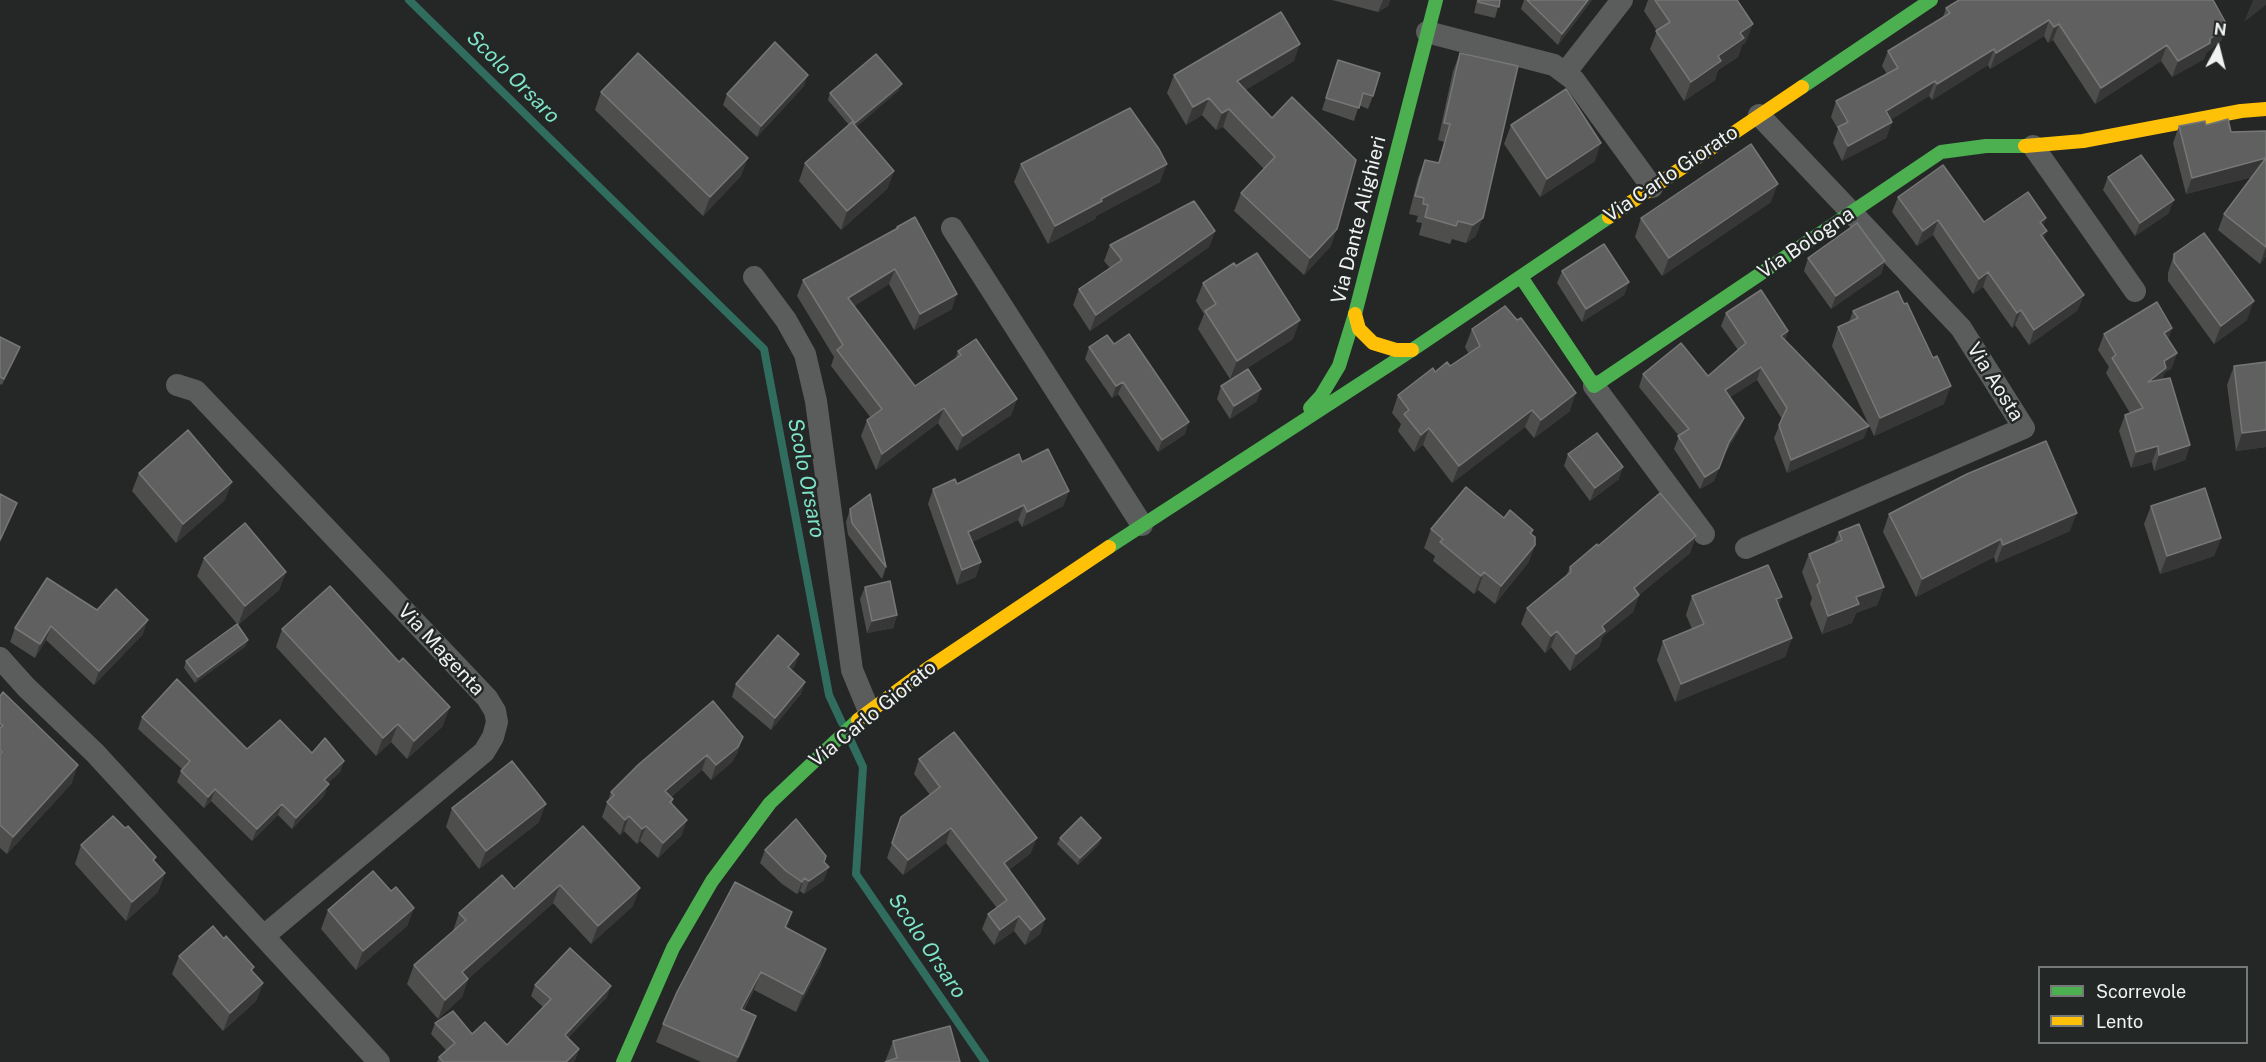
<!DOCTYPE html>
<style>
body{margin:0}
#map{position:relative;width:2266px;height:1062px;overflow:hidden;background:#242726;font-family:"Public Sans",sans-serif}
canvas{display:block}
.legend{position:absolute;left:2038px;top:966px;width:210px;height:78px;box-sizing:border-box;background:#232826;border:2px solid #757977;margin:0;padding:8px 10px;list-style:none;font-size:18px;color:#eff2f1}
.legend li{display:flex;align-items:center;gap:12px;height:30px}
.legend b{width:30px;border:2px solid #757977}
.north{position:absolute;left:2188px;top:18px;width:60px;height:60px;-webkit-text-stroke:4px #232826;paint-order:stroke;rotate:7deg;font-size:16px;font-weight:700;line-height:24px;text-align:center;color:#eff2f1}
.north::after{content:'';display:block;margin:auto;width:21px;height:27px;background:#eff2f1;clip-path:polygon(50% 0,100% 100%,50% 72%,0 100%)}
</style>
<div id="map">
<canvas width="2266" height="1062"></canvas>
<ul class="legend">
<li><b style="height:8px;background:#4caf50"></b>Scorrevole</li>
<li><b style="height:8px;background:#ffc107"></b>Lento</li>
</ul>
<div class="north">N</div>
</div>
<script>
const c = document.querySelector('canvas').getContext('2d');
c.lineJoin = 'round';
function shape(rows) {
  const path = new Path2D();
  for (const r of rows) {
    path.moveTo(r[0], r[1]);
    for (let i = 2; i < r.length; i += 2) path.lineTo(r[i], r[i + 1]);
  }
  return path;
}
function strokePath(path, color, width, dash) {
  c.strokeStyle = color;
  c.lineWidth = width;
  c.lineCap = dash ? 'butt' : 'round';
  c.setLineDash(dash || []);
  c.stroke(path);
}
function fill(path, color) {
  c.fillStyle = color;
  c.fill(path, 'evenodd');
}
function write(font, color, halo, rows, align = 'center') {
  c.font = font + ' "Public Sans",sans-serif';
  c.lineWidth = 5;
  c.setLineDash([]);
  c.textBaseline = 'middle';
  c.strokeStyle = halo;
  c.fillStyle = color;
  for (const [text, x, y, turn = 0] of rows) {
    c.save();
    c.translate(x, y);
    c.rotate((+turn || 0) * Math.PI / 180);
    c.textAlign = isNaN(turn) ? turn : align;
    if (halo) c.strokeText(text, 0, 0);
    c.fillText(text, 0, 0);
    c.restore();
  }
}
strokePath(shape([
 [409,0,764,349,829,695,842,723],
 [850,739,863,767,856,874,985,1062]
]), '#306d5e', 8);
strokePath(shape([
 [1427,32,1554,65,1574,80,1652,187],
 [1565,73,1622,0],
 [2033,146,2135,291],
 [952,228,1142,525],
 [754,277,786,320,805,354,816,401,852,670,869,711],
 [177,385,196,391,487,698,495,711,497,722,493,737,484,752,265,935],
 [1594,386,1704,534],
 [1746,548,2024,428,1961,328,1759,115],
 [0,658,26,687,95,753,379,1062]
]), '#5b5d5c', 22);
strokePath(shape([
 [1802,87,1931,0],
 [1521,277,1594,386,1941,152,1986,146,2025,146],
 [1310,408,1321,396,1339,366,1355,314,1436,0],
 [1109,547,1412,350,1609,217],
 [623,1062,673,948,712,881,770,803,858,720]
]), '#4caf50', 14);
strokePath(shape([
 [2025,146,2083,141,2241,111,2266,109],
 [1609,217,1802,87],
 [1355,314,1359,329,1373,343,1396,350,1412,350],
 [858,720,930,667,1109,547]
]), '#ffc107', 14);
fill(shape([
 [1332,0,1390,0,1388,6,1378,12],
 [1477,0,1500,0,1495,18,1474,13],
 [1524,0,1592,0,1558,45,1521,9],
 [1648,0,1737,0,1746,42,1742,45,1738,57,1718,70,1715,80,1684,101,1650,49,1657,31,1644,11],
 [1946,8,2222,40,2206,53,2204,59,2172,77,2161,61,2095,104,2053,40,2048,43,2044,36,1990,69,1988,65,1932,100,1929,96,1890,120,1892,122,1886,138,1842,161,1833,143,1838,129,1831,117,1836,101,1887,74,1882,66,1888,51,1943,17],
 [1460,53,1476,236,1466,243,1452,239,1450,244,1419,235,1422,223,1416,222,1418,216,1409,214,1418,178,1425,160,1438,163,1444,142,1438,140,1453,71],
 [1338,60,1373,96,1368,109,1359,105,1354,121,1322,110],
 [1294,61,1245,90,1331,246,1304,275,1234,211,1241,193,1264,169,1223,127,1216,130,1202,115,1186,125,1167,93,1174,75],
 [804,86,757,137,723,105,727,94],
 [899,90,856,127,894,171,887,189,841,230,799,181,805,163,849,125,828,100,830,93],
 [601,92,741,176,703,216,595,110],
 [1511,125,1595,161,1540,197,1504,144],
 [2206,125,2231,132,2266,131,2266,256,2260,264,2218,230,2224,214,2252,177,2186,194,2173,143,2179,126],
 [1021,164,1160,182,1096,216,1095,219,1048,244,1014,182],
 [2108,177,2169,213,2135,236,2103,190],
 [1898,197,2044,239,2078,310,2029,345,2015,325,2012,328,1983,287,1973,294,1933,235,1917,246,1892,212],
 [1771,202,1662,276,1635,237,1641,218],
 [897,227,952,309,914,330,889,284,854,306,915,386,955,360,958,351,1017,399,1011,415,957,451,938,423,876,470,861,436,867,420,871,418,831,366,834,357,797,296,803,280,896,230],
 [1215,231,1209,247,1090,331,1073,305,1079,289,1110,268,1104,261,1110,245],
 [2174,254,2247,320,2214,344,2168,281,2168,273],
 [1808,258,1885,261,1881,274,1831,309,1804,271],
 [1236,266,1293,339,1230,379,1198,329,1204,314,1196,301,1203,283],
 [1562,271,1629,282,1624,295,1582,322,1557,283],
 [1904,304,1944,404,1874,436,1832,346,1838,327,1849,322,1853,311],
 [1726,313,1788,331,1785,340,1864,438,1787,473,1774,438,1782,419,1757,380,1730,397,1744,418,1739,430,1724,455,1714,481,1700,489,1674,449,1679,436,1639,387,1643,374,1708,376,1738,350,1721,326],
 [2172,328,2168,339,2177,353,2171,369,2165,372,2162,379,2190,445,2185,460,2154,471,2152,462,2131,468,2119,431,2125,415,2130,413,2106,373,2109,367,2098,350,2104,334],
 [1472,329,1570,411,1534,438,1525,427,1452,483,1423,445,1414,452,1398,431,1401,424,1392,413,1398,395,1450,366,1469,354,1465,347],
 [0,337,20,347,2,385,0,384],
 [1114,344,1185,434,1158,452,1118,394,1112,398,1085,359,1089,347],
 [2266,362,2266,447,2236,451,2227,385,2234,366],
 [1221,386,1257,401,1230,419,1217,399],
 [1568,454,1619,479,1590,501,1564,466],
 [1022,462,1069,491,1063,506,1022,527,1018,520,972,542,976,577,957,585,928,504,933,489,957,484],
 [139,473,225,500,176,543,132,491],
 [2151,506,2221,538,2214,556,2160,574,2144,524],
 [850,509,886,567,882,579,848,535,846,522],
 [1889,514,2070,531,1996,563,1994,557,1916,597,1883,532],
 [1504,518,1533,530,1532,534,1535,545,1528,563,1495,604,1478,590,1474,594,1433,561,1435,556,1424,548,1431,529],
 [1839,532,1884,587,1877,605,1856,613,1852,623,1822,634,1810,604,1812,598,1802,572,1809,554,1834,543],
 [1696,536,1690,553,1639,595,1633,612,1603,636,1599,647,1570,671,1551,647,1545,653,1521,624,1527,608,1566,576,1570,567,1598,546],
 [204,558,286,572,279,590,238,625,197,576],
 [865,587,897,615,893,628,867,633,860,599],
 [1692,596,1782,597,1778,606,1792,638,1785,657,1675,702,1657,660,1663,641,1692,629,1686,615],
 [97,610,143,634,94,685,46,640,35,658,10,642,15,628],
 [282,629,443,726,407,759,391,742,376,756,276,647],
 [246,646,195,683,184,668,186,661],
 [795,666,791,670,801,694,771,730,732,697,736,684],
 [0,696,72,783,7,854,0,848],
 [713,701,738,752,732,762,711,780,702,770,671,797,673,799,672,804,682,835,658,858,640,841,637,844,624,831,620,835,602,817,611,792],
 [142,717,247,749,312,753,344,761,340,772,328,783,324,796,292,829,278,815,252,841,211,801,204,808,177,782,182,769,138,729],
 [919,759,1031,853,1009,870,1045,919,1040,934,1025,945,1014,931,994,945,982,929,988,914,997,908,946,843,903,875,887,858,901,817,930,795,914,774],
 [452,808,539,822,479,869,446,827],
 [583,826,633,906,591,944,553,903,468,979,462,997,438,1019,407,984,414,965,453,931,459,913,514,889],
 [125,828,156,857,154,862,165,873,158,892,126,921,75,864,81,845],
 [1060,838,1101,838,1099,844,1078,865,1057,844],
 [765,850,824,862,824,880,804,894,800,891,797,894,782,884,760,863],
 [391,891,414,908,407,926,356,970,321,929,328,910],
 [792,912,787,928,826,949,820,967,796,1012,754,990,744,1010,750,1034,737,1062,701,1062,656,1042,663,1024],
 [179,956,254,967,252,971,263,983,256,1001,223,1031,172,974],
 [535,985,607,997,568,1038,579,1049,575,1060,573,1062,437,1062,439,1057,446,1050,431,1034,435,1023,507,1045,543,1007,531,996],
 [893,1041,960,1062,885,1062]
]), '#4e4e4d');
fill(shape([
 [1383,0,1390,0,1388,6,1378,12],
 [1588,0,1592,0,1558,45,1562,34],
 [2253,0,2266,0,2266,5,2244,22],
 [2049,20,2044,36,1990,69,1996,53],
 [1753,24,1746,42,1742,45,1738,57,1718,70,1715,80,1684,101,1691,82,1740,33],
 [2059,24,2053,40,2048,43,2054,27],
 [2227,25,2222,40,2206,53,2204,59,2172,77,2178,61,2210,39],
 [1300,44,1294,61,1231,99,1237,81],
 [2167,45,2161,61,2095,104,2101,88],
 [1994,49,1988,65,1932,100,1937,84],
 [808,75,804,86,757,137,761,126],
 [1935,81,1929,96,1880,127,1886,111],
 [902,84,899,90,853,130,855,123],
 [1209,98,1202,115,1186,125,1193,107],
 [1229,109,1223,127,1216,130,1222,113],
 [1892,122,1886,138,1842,161,1848,146],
 [1601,143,1595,161,1540,197,1547,179],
 [748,158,741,176,703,216,710,197],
 [2266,158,2259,175,2186,194,2192,178],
 [1167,164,1160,182,1096,216,1095,219,1048,244,1055,226,1101,199],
 [894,171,887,189,841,230,847,211],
 [1778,184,1771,202,1662,276,1669,258],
 [2174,200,2169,213,2135,236,2140,223],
 [1483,218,1476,236,1466,243,1473,225],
 [2046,218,2041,233,2040,222],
 [1938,220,1933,235,1917,246,1923,231],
 [1337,229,1331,246,1304,275,1310,258],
 [1215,231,1209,247,1090,331,1096,315],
 [2047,231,2041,246,2041,235],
 [2266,247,2266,256,2260,264],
 [1885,261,1881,274,1831,309,1836,296],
 [895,269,889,284,842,314,848,298],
 [1988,272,1983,287,1973,294,1979,279],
 [1629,282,1624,295,1582,322,1586,309],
 [957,294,952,309,914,330,920,314],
 [2084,295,2078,310,2029,345,2034,330],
 [2254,301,2247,320,2214,344,2221,326],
 [2021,310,2015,325,2012,328,2017,313],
 [1300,320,1293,339,1230,379,1237,361],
 [2172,328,2166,344,2164,333],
 [1788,331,1783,344,1781,336],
 [20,347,18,354,2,385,4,379],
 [2177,353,2171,369,2165,372,2161,384,2148,382,2164,361],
 [1761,367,1757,380,1721,403,1725,390],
 [1123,382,1118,394,1112,398,1116,386],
 [1951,386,1944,404,1874,436,1880,418],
 [1261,389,1257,401,1230,419,1234,406],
 [1576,393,1570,411,1534,438,1541,420],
 [1017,399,1011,415,957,451,963,436],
 [944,408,938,423,876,470,882,454],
 [1532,410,1525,427,1452,483,1459,466],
 [1744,418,1739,430,1724,455,1714,481,1700,489,1705,477,1729,442],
 [1189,422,1185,434,1158,452,1162,440],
 [1869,426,1864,438,1787,473,1791,460],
 [1429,428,1423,445,1414,452,1421,435],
 [2266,430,2266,447,2236,451,2242,433],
 [2190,445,2185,460,2154,471,2159,455],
 [2158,446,2152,462,2131,468,2136,452],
 [1623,467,1619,479,1590,501,1595,488],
 [232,482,225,500,176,543,183,524],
 [1069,491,1063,506,1022,527,1027,512],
 [17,503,13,515,0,543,0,540],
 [1024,505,1018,520,962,547,968,532],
 [2077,513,2070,531,1996,563,2003,545],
 [1696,536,1690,553,1639,595,1633,612,1603,636,1599,647,1570,671,1576,654,1634,588],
 [2221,538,2214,556,2160,574,2167,556],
 [2001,539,1994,557,1916,597,1922,579],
 [1535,545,1528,563,1495,604,1501,586],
 [981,562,976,577,957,585,962,570],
 [286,572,279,590,238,625,245,606],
 [1484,572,1478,590,1474,594,1481,576],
 [1884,587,1877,605,1856,613,1852,623,1822,634,1828,616,1856,597],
 [1782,597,1775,615,1776,599],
 [897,615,893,628,867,633,872,621],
 [148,620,143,634,94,685,99,671],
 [51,626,46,640,35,658,40,644],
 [1557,631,1551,647,1545,653,1551,636],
 [1792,638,1785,657,1675,702,1681,684],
 [248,640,246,646,195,683,198,677],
 [799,654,795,666,783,679,788,667],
 [805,682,801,694,771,730,775,718],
 [450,707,443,726,407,759,414,741],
 [398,724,391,742,376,756,383,738],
 [743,737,738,752,732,762,711,780,716,765],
 [707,755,702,770,660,806,665,791],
 [344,761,340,772,320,791,324,780],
 [78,765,72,783,7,854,13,837],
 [329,784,324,796,292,829,296,818],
 [215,789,211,801,204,808,208,797],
 [282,804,278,815,252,841,257,829],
 [546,804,539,822,479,869,486,851],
 [629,816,624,831,620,835,625,820],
 [687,820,682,835,658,858,663,843],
 [646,826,640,841,637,844,642,829],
 [951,828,946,843,903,875,908,860],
 [1037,838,1031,853,999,878,1004,863],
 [1101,838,1099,844,1078,865,1080,858],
 [829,867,824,880,804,894,809,881],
 [165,873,158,892,126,921,132,902],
 [804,878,800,891,797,894,802,882],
 [560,885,553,903,468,979,462,997,438,1019,445,1000,462,972],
 [640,888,633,906,591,944,598,926],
 [414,908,407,926,356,970,363,951],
 [792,912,786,931,785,927],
 [1019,916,1014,931,994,945,1000,930],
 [1045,919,1040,934,1025,945,1031,930],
 [826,949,820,967,796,1012,803,994],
 [761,972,754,990,734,1027,741,1009],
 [263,983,256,1001,223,1031,230,1013],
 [611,986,607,997,560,1046,565,1035],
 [756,1016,750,1034,737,1062,736,1062],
 [579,1049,575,1060,573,1062,566,1062]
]), '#363736');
const building = shape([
 [1478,0,1500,0,1499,7,1478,2,1478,0],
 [1527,0,1588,0,1562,34,1527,0],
 [1655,0,1737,0,1753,24,1740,33,1744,38,1718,56,1721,61,1691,82,1656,31,1670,22,1655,0],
 [1959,0,2213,0,2227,25,2210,39,2210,43,2178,61,2167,45,2101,88,2059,24,2054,27,2049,20,1996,53,1994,49,1937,84,1935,81,1886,111,1892,122,1848,146,1838,127,1848,122,1836,101,1898,68,1888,51,1950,13,1946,8,1959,0],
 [1281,12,1300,44,1237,81,1272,118,1292,97,1356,160,1337,229,1310,258,1241,193,1275,157,1229,109,1222,113,1209,98,1193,107,1174,75,1281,12],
 [775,42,808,75,761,126,727,94,775,42],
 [638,53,748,158,710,197,601,92,638,53],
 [1460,53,1518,66,1483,218,1473,225,1458,221,1456,226,1425,217,1428,205,1423,204,1424,198,1415,196,1425,160,1439,163,1450,124,1444,123,1460,53],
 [876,54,902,84,855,123,830,93,876,54],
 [1338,60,1380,73,1373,96,1363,93,1359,108,1326,98,1338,60],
 [1566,89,1601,143,1547,179,1511,125,1566,89],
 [1130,108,1159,149,1167,164,1101,199,1102,201,1055,226,1021,164,1130,108],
 [2228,119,2231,132,2266,131,2266,247,2224,214,2266,158,2192,178,2179,126,2205,121,2206,125,2228,119],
 [852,122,894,171,847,211,805,163,852,122],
 [1751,144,1778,184,1669,258,1641,218,1751,144],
 [2141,155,2174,200,2140,223,2108,177,2141,155],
 [1943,165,1984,222,2028,192,2046,218,2040,222,2047,231,2041,235,2084,295,2034,330,2021,310,2017,313,1988,272,1979,279,1938,220,1923,231,1898,197,1943,165],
 [1194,201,1215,231,1096,315,1079,289,1122,260,1110,245,1194,201],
 [915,217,957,294,920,314,895,269,848,298,915,386,961,355,958,351,976,339,1017,399,963,436,944,408,882,454,867,420,882,409,837,350,843,345,803,280,898,228,897,227,915,217],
 [1857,223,1885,261,1836,296,1808,258,1857,223],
 [2204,233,2254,301,2221,326,2174,262,2174,254,2204,233],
 [1604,244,1629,282,1586,309,1562,271,1604,244],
 [1257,253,1300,320,1237,361,1205,311,1216,304,1203,283,1234,263,1236,266,1257,253],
 [1761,290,1788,331,1781,336,1869,426,1791,460,1779,425,1787,408,1761,367,1725,390,1744,418,1729,442,1719,468,1705,477,1678,436,1689,429,1643,374,1681,343,1708,376,1746,343,1726,313,1761,290],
 [1898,291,1904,304,1907,303,1933,358,1937,356,1951,386,1880,418,1838,327,1858,318,1853,311,1898,291],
 [2157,302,2172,328,2164,333,2177,353,2164,361,2166,368,2148,382,2170,378,2190,445,2159,455,2158,446,2136,452,2125,415,2143,408,2112,358,2116,355,2104,334,2157,302],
 [1505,306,1517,320,1521,318,1576,393,1541,420,1532,410,1459,466,1429,428,1421,435,1404,414,1409,410,1398,395,1433,368,1435,372,1447,362,1450,366,1480,346,1472,329,1505,306],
 [1129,334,1189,422,1162,440,1123,382,1116,386,1089,347,1107,335,1114,344,1129,334],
 [0,337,20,347,4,379,0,377,0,337],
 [2266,362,2266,430,2242,433,2234,366,2266,362],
 [1248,369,1261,389,1234,406,1221,386,1248,369],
 [188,430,232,482,183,524,139,473,188,430],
 [1597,433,1623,467,1595,488,1568,454,1597,433],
 [2046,441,2077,513,2003,545,2001,539,1922,579,1889,514,1967,474,2046,441],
 [1048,449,1069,491,1027,512,1024,505,968,532,981,562,962,570,933,489,955,479,957,484,1019,454,1022,462,1048,449],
 [1466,487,1504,518,1510,510,1533,530,1530,533,1535,537,1535,545,1501,586,1484,572,1481,576,1440,542,1443,539,1431,529,1466,487],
 [2205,488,2221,538,2167,556,2151,506,2205,488],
 [1660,493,1696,536,1634,588,1639,595,1602,626,1605,631,1576,654,1557,631,1551,636,1527,608,1571,572,1570,567,1597,544,1598,546,1660,493],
 [0,494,17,503,0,540,0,494],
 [870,494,886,567,852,523,850,509,870,494],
 [245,523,286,572,245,606,204,558,245,523],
 [1859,524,1884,587,1856,597,1859,604,1828,616,1817,585,1820,582,1809,554,1842,540,1839,532,1859,524],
 [1768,565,1782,597,1776,599,1792,638,1681,684,1663,641,1704,624,1692,596,1768,565],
 [47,578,97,610,116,589,148,620,99,671,51,626,40,644,15,628,47,578],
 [890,581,897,615,872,621,865,587,890,581],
 [330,586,399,662,403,658,450,707,414,741,398,724,383,738,282,629,330,586],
 [237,624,248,640,198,677,186,661,237,624],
 [778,635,799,654,788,667,805,682,775,718,736,684,778,635],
 [177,679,247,749,280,720,312,753,325,738,344,761,324,780,329,784,296,818,282,804,257,829,215,789,208,797,181,771,190,761,142,717,177,679],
 [3,692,78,765,13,837,0,825,0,754,2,752,0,750,0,728,3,726,0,723,0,696,3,692],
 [713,701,743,737,738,747,716,765,707,755,665,791,673,799,670,802,687,820,663,843,646,826,642,829,629,816,625,820,607,802,614,795,611,792,639,764,713,701],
 [954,732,1037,838,1004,863,1045,919,1031,930,1019,916,1000,930,988,914,1007,900,951,828,908,860,892,843,901,817,940,787,919,759,954,732],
 [512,761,546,804,486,851,452,808,512,761],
 [113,816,125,828,128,826,156,857,153,860,165,873,132,902,81,845,113,816],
 [1081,817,1101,838,1080,858,1060,838,1081,817],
 [796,819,826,856,824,862,829,867,809,881,804,878,802,882,786,871,765,850,796,819],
 [583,826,640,888,598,926,560,885,462,972,468,979,445,1000,414,965,466,920,459,913,502,875,514,889,583,826],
 [373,871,391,891,396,887,414,908,363,951,328,910,373,871],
 [735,882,792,912,785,927,826,949,803,994,761,972,741,1009,756,1016,738,1057,663,1024,677,992,735,882],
 [213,926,224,939,226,936,254,967,251,970,263,983,230,1013,179,956,213,926],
 [570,948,611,986,565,1035,579,1049,566,1062,443,1062,439,1057,455,1043,435,1023,453,1011,472,1034,485,1022,507,1045,551,999,535,985,570,948],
 [950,1026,960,1062,885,1062,897,1058,893,1041,950,1026]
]);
fill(building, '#5f605f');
strokePath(building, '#767776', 1.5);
write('20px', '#eff2f1', '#232826', [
 ["Via Carlo Giorato",1671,174,-34],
 ["Via Dante Alighieri",1359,220,-76],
 ["Via Bologna",1806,243,-34],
 ["Via Aosta",1995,382,58],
 ["Via Magenta",441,650,47],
 ["Via Carlo Giorato",873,714,-39]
]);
write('italic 21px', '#7ee3c8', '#232826', [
 ["Scolo Orsaro",513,77,45],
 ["Scolo Orsaro",806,478,79],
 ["Scolo Orsaro",927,946,56]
]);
</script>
